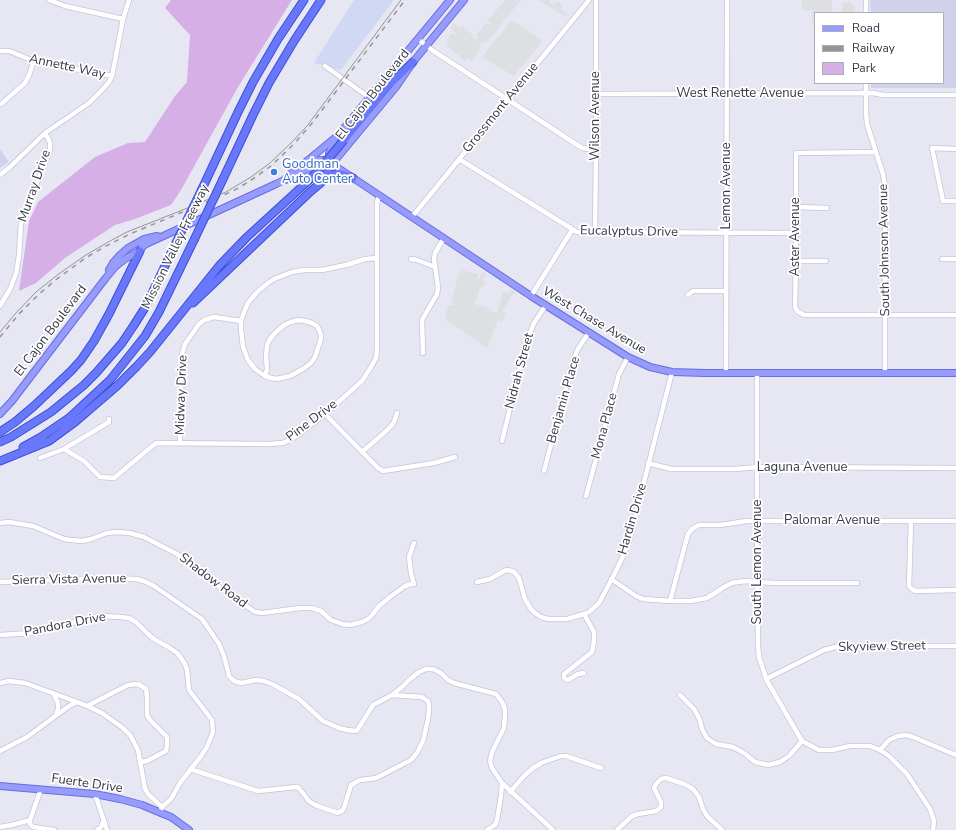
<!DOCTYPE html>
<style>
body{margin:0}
#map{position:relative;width:956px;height:830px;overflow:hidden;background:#e6e7f3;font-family:"Nunito Sans",sans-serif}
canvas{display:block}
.legend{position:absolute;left:814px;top:12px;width:130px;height:72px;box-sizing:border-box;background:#fff;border:1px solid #aeafb5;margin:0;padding:5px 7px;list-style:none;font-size:12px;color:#353845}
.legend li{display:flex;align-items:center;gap:8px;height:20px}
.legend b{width:20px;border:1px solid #aeafb5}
</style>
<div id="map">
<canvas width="956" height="830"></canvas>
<ul class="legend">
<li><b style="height:5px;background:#969bfc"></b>Road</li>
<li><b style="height:5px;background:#959595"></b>Railway</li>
<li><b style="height:11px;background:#d5afe6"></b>Park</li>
</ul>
</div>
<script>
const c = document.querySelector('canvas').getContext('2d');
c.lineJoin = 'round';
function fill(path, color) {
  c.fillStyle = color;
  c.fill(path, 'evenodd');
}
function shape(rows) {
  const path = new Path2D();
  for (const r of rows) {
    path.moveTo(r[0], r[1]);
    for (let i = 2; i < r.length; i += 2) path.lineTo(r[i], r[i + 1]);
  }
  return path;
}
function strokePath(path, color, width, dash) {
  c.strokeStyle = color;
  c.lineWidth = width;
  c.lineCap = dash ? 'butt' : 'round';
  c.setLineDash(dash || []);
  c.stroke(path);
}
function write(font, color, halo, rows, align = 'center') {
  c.font = font + ' "Nunito Sans",sans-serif';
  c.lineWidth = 3.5;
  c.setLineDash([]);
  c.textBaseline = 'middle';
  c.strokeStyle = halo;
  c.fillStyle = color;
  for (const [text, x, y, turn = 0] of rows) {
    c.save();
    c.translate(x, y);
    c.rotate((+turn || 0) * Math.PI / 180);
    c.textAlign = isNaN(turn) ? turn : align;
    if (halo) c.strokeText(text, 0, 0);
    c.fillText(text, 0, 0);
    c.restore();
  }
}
fill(shape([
 [354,0,394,0,341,70,314,63]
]), '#d1d8f4');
fill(shape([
 [870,0,956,0,956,88,871,88,871,83,943,83,943,13,871,13],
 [0,149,9,162,0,168]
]), '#d0d1eb');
fill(shape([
 [171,0,292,0,238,87,181,190,171,205,135,219,115,225,65,258,36,283,19,291,29,221,38,202,95,157,128,143,145,142,175,96,187,82,190,35,165,8]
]), '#d5afe6');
fill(shape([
 [505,0,521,0,486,43,483,41,478,48,480,49,471,61,468,58,465,61,459,56,461,53,459,53,458,55,447,46,449,43,446,41,452,33,455,35,456,34,455,32,450,28,454,23,460,28,462,26,474,36,473,39,478,38,476,35,486,23,489,25,491,23,488,20],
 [540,0,550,0,549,2,554,5,557,1,563,5,561,9,568,14,566,17,540,1],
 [802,0,832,0,832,13,815,13,815,25,812,25,812,10,802,10],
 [842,2,851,2,851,4,855,6,855,13,842,13],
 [512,20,543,41,514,76,482,57],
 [462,270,477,274,478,275,477,279,478,280,482,272,486,274,482,280,485,281,484,287,480,287,475,304,489,308,488,310,497,313,503,292,509,292,511,289,516,292,512,295,502,311,506,313,502,322,498,320,487,348,445,319,448,305,453,306,454,303,451,302,459,273,461,273]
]), '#dedfe3');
const minor = shape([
 [49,0,65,6,123,19],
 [866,0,866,13],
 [418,39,432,50,582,148,596,150],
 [0,51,9,51,34,61,112,76],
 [325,66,370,98],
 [866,83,866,112,867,124,883,174,885,186,885,373],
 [596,94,873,93,883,95,956,95],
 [1,104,25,83,29,75,34,61],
 [956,149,932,148,943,201,956,201],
 [876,152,796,153,796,261,795,307,797,311,804,315,956,315],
 [459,159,577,232,796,233],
 [0,175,10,167,45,133],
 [796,207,827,208],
 [412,217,589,0],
 [595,233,596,150,596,0],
 [411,259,417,260,435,267],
 [942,259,956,259],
 [796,261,826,261],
 [688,295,693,291,726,291],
 [531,296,572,230],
 [0,306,10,289,16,274,19,256,21,223,50,150,50,142,45,133,89,103,101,91,109,82,112,76,123,19,129,0],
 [298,320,305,321,312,323,317,326,319,330,321,335,321,339,315,357,311,363,303,369,290,376,277,379,271,378,265,376,267,369,266,356,267,345,270,339,275,333,284,325,291,322,298,320],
 [423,353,422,320,437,294,438,287,434,259,435,253,444,238],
 [726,373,727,0],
 [757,373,757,520,758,645,759,657,763,669,766,679,802,741,819,750,832,750,850,746,870,746,880,750,889,756,907,774,930,809,934,821,933,830],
 [265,376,255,369,248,360,243,347,241,329,241,321,244,312,248,303,257,292,268,283,274,279,292,272,304,270,322,270,346,265,365,259,377,258],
 [325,414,378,468,383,471,434,463,455,457],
 [502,441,526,342,534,323,546,305],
 [180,443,182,354,185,344,199,324,204,320,214,317,241,321],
 [64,449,84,461,100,477,114,478,156,443,269,444,283,443,295,437,325,414,362,381,371,367,376,358,377,349,377,203,379,195],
 [362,452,384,433,391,426,394,422,397,413],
 [40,458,64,449,109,422,109,419],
 [648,463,671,469,735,469,758,467,956,468],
 [544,471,573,361,578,349,589,332],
 [586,496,619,374,628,357],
 [911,521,909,586,913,590,916,591,956,590],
 [0,523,9,522,33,526,64,539,71,540,82,541,91,539,107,533,116,532,130,533,144,537,177,554,212,582,255,612,262,613,300,608,312,608,321,611,331,620,342,624,350,625,362,622,368,619,372,615,379,606,390,597,405,586,411,584,414,584,411,573,409,557,414,543],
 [611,579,636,596,643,599,670,601,691,601,707,598,724,587,732,583,745,581,774,583,857,583],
 [0,582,108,578,136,579,144,581,154,586,202,619,219,644,224,656,229,676,234,681,241,683,256,680,264,681,272,684,299,699,323,721,339,728,347,730,356,731,358,729,373,705,392,695,402,687,409,680,419,672,426,669,433,669,441,673,448,680,454,683,496,694,502,702,505,709,505,715,504,728,492,752,490,761,492,768,502,783,553,830],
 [477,582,490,579,504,571,508,570,514,572,519,578,525,599,531,609,535,613,541,617,548,619,567,619,584,614,589,612,599,603,615,573,624,554,629,541,672,372],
 [670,601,688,534,692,529,699,525,720,525,747,521,956,521],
 [0,635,32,633,46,630,86,619,101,616,120,617,129,618,136,622,148,634,154,639,170,648,177,653,181,658,185,664,187,670,189,690,212,720,213,732,207,747,201,756,180,783,171,799,162,807],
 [584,673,578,674,568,680,565,679,564,677,564,674,592,652,594,641,594,632,584,614],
 [766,679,824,650,839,646,956,646],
 [0,683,9,681,25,683,77,702],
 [53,693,58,703,58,709,56,715],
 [680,695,694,709,700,720,702,729,707,738,716,744,733,747,744,753,755,762,768,765,780,762,789,756,802,741],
 [87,706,128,685,138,684,146,689,147,697,147,715,150,720,167,737,167,745,166,751,147,761,140,762],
 [880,750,888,741,891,739,898,736,906,735,913,737,956,755],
 [0,751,27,737,69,706,77,702,87,706,102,713,123,728,130,735,138,750,145,789,149,795,162,807,161,810],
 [190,769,258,791,296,787,299,788,309,801,315,805,338,813,339,812,342,811,344,808,351,785,360,780,369,779,376,778,411,760,417,753,423,741,428,719,429,710,429,705,428,701,422,697,392,695],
 [510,792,525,775,533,768,541,763,561,756,566,756,601,768],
 [95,794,107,830],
 [30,820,41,789],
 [30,820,30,824,33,827,54,830],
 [0,827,12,825,30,820],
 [97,830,101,827,104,820],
 [487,830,495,825,497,820,501,796,502,783],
 [617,830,632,816,638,814,656,811,661,807,661,802,654,788,656,784,661,779,666,778,684,784,693,789,699,797,703,809,707,816,722,830]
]);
const major = shape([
 [330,158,329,154,335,138],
 [307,161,323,160,332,164,531,296,628,357,650,367,672,372,705,373,956,373],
 [284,180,292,179,304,171,312,167,332,164,396,87,413,62,464,0],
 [109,270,113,263,120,255,128,248,144,239,157,236],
 [0,414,12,401,105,279,115,267,125,259,140,251,142,247,146,244,276,184,284,180,290,174,307,161,336,137,345,127,450,0],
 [0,786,95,794,120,799,142,805,161,813,171,817,189,830]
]);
const highway = shape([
 [344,140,388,86,413,62],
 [223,179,253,115,269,83,294,41,321,0],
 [319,181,332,164],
 [202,189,239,110,253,82,278,39,304,0],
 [193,303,310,192,330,175,336,174,342,174,353,178],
 [0,432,15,422,34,406,71,371,81,360,94,341,109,314,140,251],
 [0,442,11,437,51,412,84,385,96,373,122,343,134,325,146,306,173,249],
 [23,447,41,437,69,418,110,380,118,370,145,336,159,312,194,240],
 [0,461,49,441,75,422,118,385,137,366,150,352,219,266,247,237,307,182]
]);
strokePath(minor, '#c3c5d9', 6);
strokePath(major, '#666ee1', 8);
strokePath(highway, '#394fd9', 9);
strokePath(minor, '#fff', 4.5);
strokePath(major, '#969bfc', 6);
strokePath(highway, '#6978fa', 7);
strokePath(shape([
 [0,332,15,314,36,292,60,273,86,255,110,241,127,232,185,209,226,192,251,177,270,163,292,142,307,126,401,0]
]), '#959595', 1);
strokePath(shape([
 [0,337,19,314,39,294,57,279,84,259,104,247,130,234,233,191,250,181,271,166,294,144,313,122,405,0]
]), '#959595', 1.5, [5, 5]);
const highwayBridge = shape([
 [307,182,318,171,344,140],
 [194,240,223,179],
 [173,249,202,189]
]);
strokePath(highwayBridge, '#394fd9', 9, []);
strokePath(highwayBridge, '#6978fa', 7);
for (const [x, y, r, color] of [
 [274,172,4,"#3f7fe0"]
]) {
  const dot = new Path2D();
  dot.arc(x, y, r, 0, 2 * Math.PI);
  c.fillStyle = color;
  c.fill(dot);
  strokePath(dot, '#fff', 1.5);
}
write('13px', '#353845', '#fff', [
 ["Annette Way",67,67,12],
 ["West Renette Avenue",740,94],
 ["El Cajon Boulevard",373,95,-52],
 ["Grossmont Avenue",501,108,-51],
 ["Wilson Avenue",596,116,-90],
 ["Murray Drive",35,186,-71],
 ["Lemon Avenue",727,186,-90],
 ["Eucalyptus Drive",629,232,1],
 ["Aster Avenue",796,237,-90],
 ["Mission Valley Freeway",176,247,-64],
 ["South Johnson Avenue",885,250,-91],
 ["West Chase Avenue",594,321,31],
 ["El Cajon Boulevard",51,331,-53],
 ["Nidrah Street",520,371,-75],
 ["Midway Drive",182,395,-88],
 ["Benjamin Place",564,400,-74],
 ["Pine Drive",312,421,-37],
 ["Mona Place",605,426,-75],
 ["Laguna Avenue",802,468],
 ["Hardin Drive",633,519,-74],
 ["Palomar Avenue",832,521],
 ["South Lemon Avenue",758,562,-90],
 ["Sierra Vista Avenue",69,580,-1],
 ["Shadow Road",213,581,37],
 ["Pandora Drive",65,625,-11],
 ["Skyview Street",882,647,-1],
 ["Fuerte Drive",87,784,8]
]);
write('13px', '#366cbe', '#fff', [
 ["Goodman",282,165],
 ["Auto Center",282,180]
], 'left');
</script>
